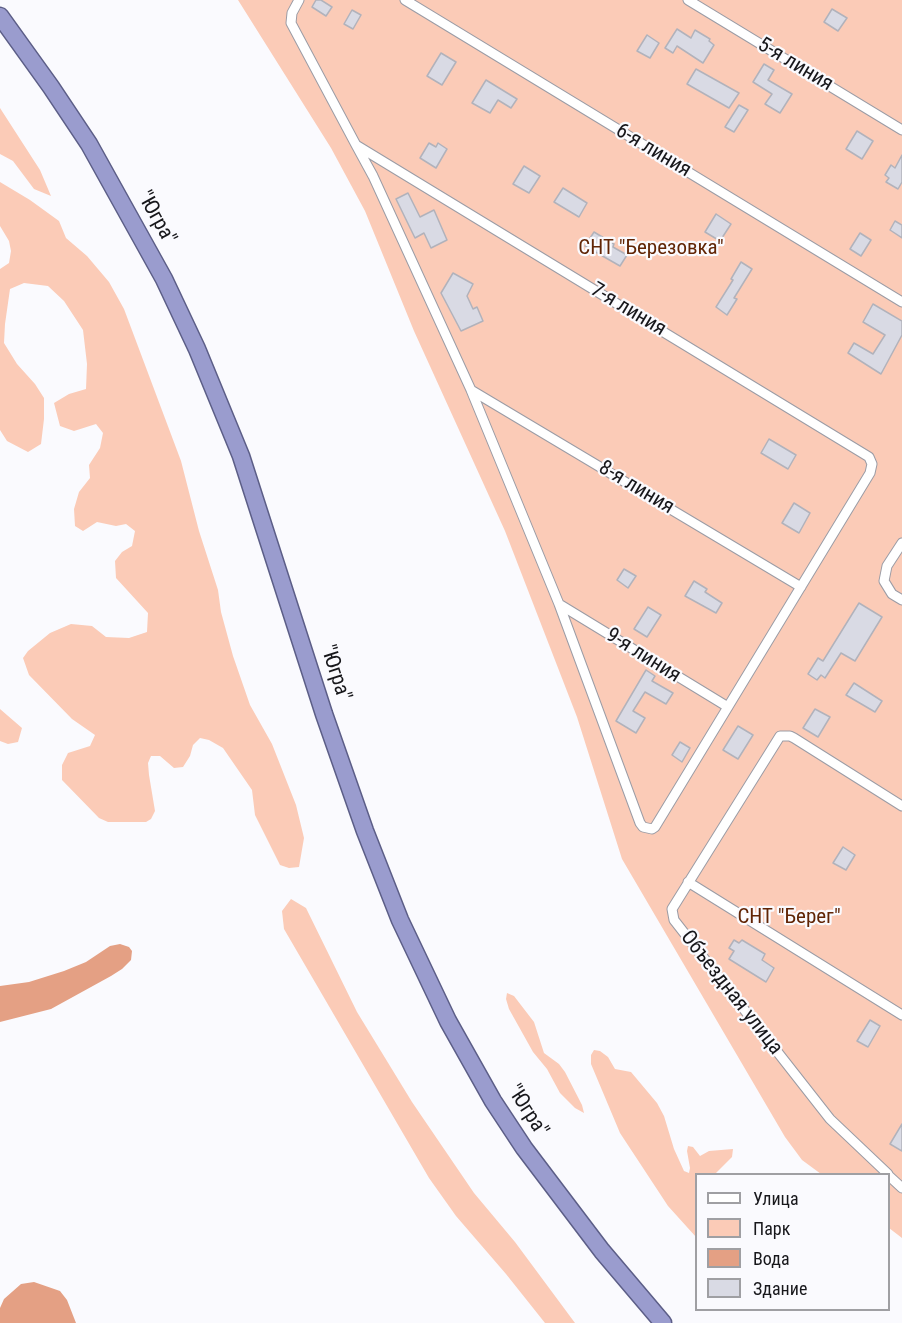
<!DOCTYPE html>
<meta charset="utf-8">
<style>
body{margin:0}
#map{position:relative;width:902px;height:1323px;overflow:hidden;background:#fafafe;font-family:"Roboto Condensed",sans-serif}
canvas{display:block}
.legend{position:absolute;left:695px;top:1173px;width:195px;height:138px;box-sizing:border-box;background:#fafafe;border:2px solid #9f9fa3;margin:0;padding:8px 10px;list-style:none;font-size:18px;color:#17171b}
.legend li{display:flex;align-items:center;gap:12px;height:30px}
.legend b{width:30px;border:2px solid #9f9fa3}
</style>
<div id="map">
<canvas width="902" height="1323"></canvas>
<ul class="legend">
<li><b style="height:8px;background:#fff"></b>Улица</li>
<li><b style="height:16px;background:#fbcbb7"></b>Парк</li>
<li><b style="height:16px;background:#e4a084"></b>Вода</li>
<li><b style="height:16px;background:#d9dae4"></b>Здание</li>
</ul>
</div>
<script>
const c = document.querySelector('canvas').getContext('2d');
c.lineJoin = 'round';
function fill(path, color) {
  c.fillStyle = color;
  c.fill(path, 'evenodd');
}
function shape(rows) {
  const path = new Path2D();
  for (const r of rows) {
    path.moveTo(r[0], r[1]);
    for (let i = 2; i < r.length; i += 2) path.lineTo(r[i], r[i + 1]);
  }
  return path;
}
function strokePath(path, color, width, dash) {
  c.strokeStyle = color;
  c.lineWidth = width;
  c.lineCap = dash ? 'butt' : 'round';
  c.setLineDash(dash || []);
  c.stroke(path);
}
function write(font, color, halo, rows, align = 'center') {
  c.font = font + ' "Roboto Condensed",sans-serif';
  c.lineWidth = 4.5;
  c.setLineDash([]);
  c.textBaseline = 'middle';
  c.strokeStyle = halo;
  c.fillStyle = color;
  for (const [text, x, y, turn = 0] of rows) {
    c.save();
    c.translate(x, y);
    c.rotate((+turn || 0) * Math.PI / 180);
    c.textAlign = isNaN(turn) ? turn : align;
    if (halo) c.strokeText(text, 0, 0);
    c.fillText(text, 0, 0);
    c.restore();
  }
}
fill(shape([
 [238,0,902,0,902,1238,889,1228,888,1174,821,1174,802,1160,785,1137,622,859,577,717,505,531,414,331,365,211,331,148],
 [0,108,40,170,51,196,34,189,13,161,0,154],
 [0,182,30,200,59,221,66,238,87,256,109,282,124,309,181,461,199,531,218,590,221,612,233,656,250,705,272,744,296,805,304,838,299,867,289,868,280,865,255,815,252,790,223,748,209,740,200,738,193,745,190,756,183,767,174,768,160,756,151,756,148,763,149,775,155,811,151,819,146,822,108,822,99,818,62,780,62,765,68,753,90,746,95,735,72,719,29,675,23,658,28,651,50,633,71,624,92,626,106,637,129,638,147,632,148,613,116,578,115,561,122,552,132,546,135,531,126,524,116,526,97,522,83,531,75,526,74,509,79,492,90,478,89,465,100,448,103,433,96,424,74,431,60,426,54,403,69,394,86,389,87,364,83,330,64,301,48,286,24,283,10,289,5,324,4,343,17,364,35,384,44,398,44,419,41,444,28,452,7,441,0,430,0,269,9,263,11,251,9,241,0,226],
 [0,709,22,728,18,742,8,744,0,741],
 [291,899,306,908,357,1012,412,1102,474,1193,515,1242,575,1323,545,1323,506,1274,456,1216,429,1178,284,929,282,911],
 [507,993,514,996,534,1022,544,1053,559,1064,565,1072,582,1105,584,1113,575,1108,560,1093,547,1069,533,1052,509,1009,506,999],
 [594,1050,600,1051,608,1057,615,1069,631,1072,657,1103,664,1116,674,1149,684,1171,689,1173,690,1168,687,1151,688,1146,693,1147,700,1156,709,1151,733,1149,732,1157,715,1174,696,1174,696,1237,668,1206,620,1133,591,1064,591,1055]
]), '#fbcbb7');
fill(shape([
 [120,944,129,947,132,951,131,960,122,969,111,976,51,1009,0,1022,0,986,29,982,64,971,86,962,110,946],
 [34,1282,60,1291,67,1300,76,1323,0,1323,0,1308,4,1299,21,1284]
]), '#e4a084');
const building = shape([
 [316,0,321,0,332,7,326,16,312,7,316,0],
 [832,9,847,18,838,31,824,22,832,9],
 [352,10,361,15,353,29,344,24,352,10],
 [677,29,691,38,695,30,710,39,709,41,714,45,703,63,677,46,673,53,665,48,677,29],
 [647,35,659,43,650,58,637,51,647,35],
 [441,53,456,62,442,85,427,76,441,53],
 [764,64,774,70,768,80,792,94,780,113,765,104,772,94,753,82,764,64],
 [696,69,739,93,729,108,687,84,696,69],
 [486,80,517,99,511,108,498,100,490,113,472,103,486,80],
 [739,105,748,110,734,132,725,127,739,105],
 [857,131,873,141,862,159,846,149,857,131],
 [429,143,436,147,438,143,447,149,436,168,420,158,429,143],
 [902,155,902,182,898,189,886,182,889,178,885,175,891,165,895,168,902,155],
 [524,166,540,176,529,193,513,184,524,166],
 [563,188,587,203,579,217,554,202,563,188],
 [408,193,420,217,434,210,447,240,431,248,424,233,415,238,396,199,408,193],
 [716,214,731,224,720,241,705,232,716,214],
 [895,221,902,225,902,238,890,230,895,221],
 [594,232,614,244,613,247,627,255,620,266,585,246,594,232],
 [860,233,871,240,861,256,850,249,860,233],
 [741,262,752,269,734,298,737,299,727,315,716,307,733,280,731,279,741,262],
 [453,273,473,284,467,296,473,309,477,307,483,321,461,331,441,293,453,273],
 [873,304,902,321,902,335,881,374,848,353,854,343,873,354,885,335,863,322,873,304],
 [769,439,796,455,788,469,761,453,769,439],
 [794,503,810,513,799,533,782,523,794,503],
 [624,569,636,576,628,588,617,580,624,569],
 [694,581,707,589,705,592,722,603,716,613,685,596,694,581],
 [859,603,882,617,855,661,841,653,825,678,821,675,817,680,808,674,818,658,823,661,859,603],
 [648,607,661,615,647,637,634,629,648,607],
 [646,670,655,676,652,681,673,693,666,704,645,692,633,711,645,718,636,733,616,721,646,670],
 [854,683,882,701,875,712,846,695,854,683],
 [815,709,830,717,818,737,803,728,815,709],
 [738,726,753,735,738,759,723,750,738,726],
 [680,742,690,748,682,762,672,755,680,742],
 [843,847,855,855,846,870,833,863,843,847],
 [734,940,739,943,742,940,765,954,762,960,774,968,766,982,729,959,734,951,729,948,734,940],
 [870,1020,880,1026,868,1047,857,1041,870,1020],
 [902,1124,902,1151,890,1144,902,1124]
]);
fill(building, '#d9dae4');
strokePath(building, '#b1b2bb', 1.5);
const minor = shape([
 [299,0,292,13,291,23,356,145,373,176,471,390,559,604,640,823,643,827,652,829,655,827,870,473,872,464,869,457,356,145],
 [405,0,902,302],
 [688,0,902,130],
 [471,390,801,587],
 [902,543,887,566,884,581,892,594,902,600],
 [559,604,728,707],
 [688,882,902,1015],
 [888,1174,830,1119,674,920,672,909,780,736,790,736,794,738,902,806],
 [888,1175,902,1188]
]);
const trunk = shape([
 [0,16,51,87,89,144,164,279,197,349,241,456,324,714,365,831,400,920,448,1021,493,1101,524,1148,602,1251,663,1323]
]);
strokePath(minor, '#9b9ca5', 11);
strokePath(trunk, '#5c5e87', 19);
strokePath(minor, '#fff', 9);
strokePath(trunk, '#9a9cce', 16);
write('21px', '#17171b', '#fafafe', [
 ["5-я линия",795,65,31],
 ["6-я линия",653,151,31],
 ["\"Югра\"",156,218,61],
 ["7-я линия",628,310,31],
 ["8-я линия",636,488,31],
 ["9-я линия",643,656,32],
 ["\"Югра\"",335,673,72],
 ["Объездная улица",731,993,52],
 ["\"Югра\"",527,1111,57]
]);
write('21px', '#612505', '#fafafe', [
 ["СНТ \"Березовка\"",651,249],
 ["СНТ \"Берег\"",789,918]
]);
</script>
